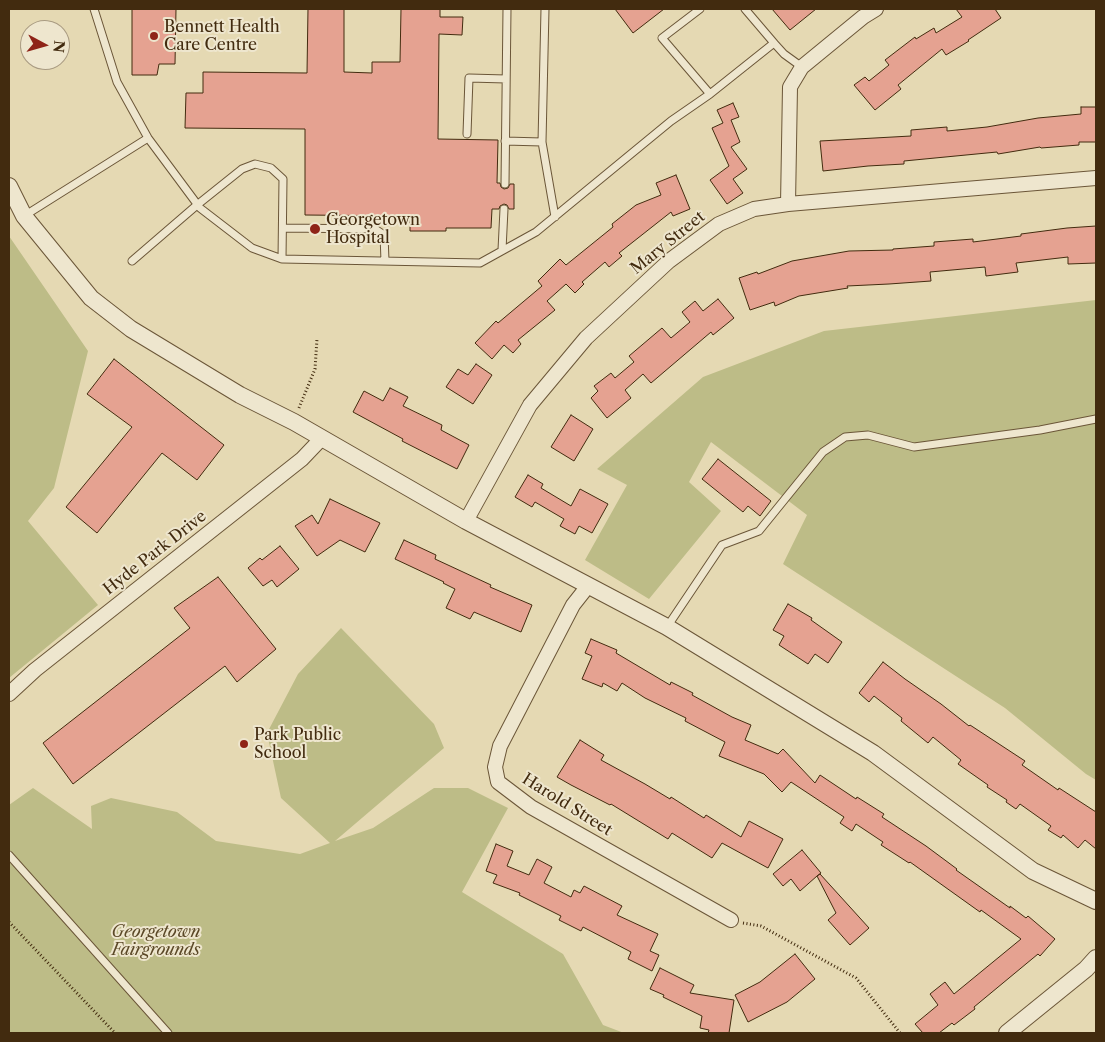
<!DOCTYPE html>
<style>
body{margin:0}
#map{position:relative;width:1105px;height:1042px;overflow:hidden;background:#e5d9b3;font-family:"Libre Caslon Text",serif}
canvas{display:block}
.frame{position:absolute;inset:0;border:10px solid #422b0f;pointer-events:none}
.north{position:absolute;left:20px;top:20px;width:50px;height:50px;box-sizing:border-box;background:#eee6ce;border:1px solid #a99b82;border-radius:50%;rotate:96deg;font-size:14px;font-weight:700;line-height:20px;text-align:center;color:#422b0f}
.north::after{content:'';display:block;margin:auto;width:18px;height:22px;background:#8f2418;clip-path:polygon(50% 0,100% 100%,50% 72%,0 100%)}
</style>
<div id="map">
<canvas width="1105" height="1042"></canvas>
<div class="frame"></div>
<div class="north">N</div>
</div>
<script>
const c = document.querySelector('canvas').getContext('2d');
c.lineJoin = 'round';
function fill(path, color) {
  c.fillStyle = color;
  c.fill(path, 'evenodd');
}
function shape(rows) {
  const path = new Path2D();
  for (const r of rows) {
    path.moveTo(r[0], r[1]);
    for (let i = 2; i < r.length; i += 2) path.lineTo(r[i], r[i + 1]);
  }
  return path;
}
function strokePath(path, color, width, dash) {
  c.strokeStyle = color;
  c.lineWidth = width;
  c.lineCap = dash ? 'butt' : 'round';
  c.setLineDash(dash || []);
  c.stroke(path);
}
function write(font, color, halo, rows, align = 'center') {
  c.font = font + ' "Libre Caslon Text",serif';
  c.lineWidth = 4;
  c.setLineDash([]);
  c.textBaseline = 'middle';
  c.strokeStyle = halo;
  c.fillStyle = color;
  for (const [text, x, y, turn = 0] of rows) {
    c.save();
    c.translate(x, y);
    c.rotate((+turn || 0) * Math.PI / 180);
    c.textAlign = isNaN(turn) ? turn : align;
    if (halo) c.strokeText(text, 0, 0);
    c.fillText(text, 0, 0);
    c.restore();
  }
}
fill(shape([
 [9,236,88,351,54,488,28,521,98,605,9,678],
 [1096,300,1096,780,1086,774,1005,708,783,564,807,515,711,442,689,482,721,511,649,599,585,560,627,485,597,469,703,377,824,331],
 [341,628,434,724,444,748,335,841,373,828,434,788,468,788,508,808,462,892,563,954,603,1025,624,1033,9,1033,9,805,33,788,92,829,91,806,111,798,177,812,216,841,300,854,330,843,281,798,267,733,298,674]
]), '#bdbc87');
const building = shape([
 [132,9,176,9,175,64,159,64,157,75,132,75,132,9],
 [308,9,344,9,344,72,372,73,372,62,400,62,401,9,440,9,440,17,463,17,462,35,439,34,438,139,498,140,497,183,500,183,501,187,504,189,508,188,510,184,514,184,514,209,509,209,507,205,504,204,500,206,499,209,492,209,491,228,446,228,446,231,410,231,410,216,305,215,305,129,185,128,186,93,203,93,203,72,307,73,308,9],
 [615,9,664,9,633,33,615,9],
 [772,9,816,9,790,30,772,9],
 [956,9,995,9,1001,18,968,40,969,41,946,55,942,49,898,85,901,89,875,110,854,85,865,77,869,81,889,65,885,60,915,37,916,39,934,28,936,33,962,17,956,9],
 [733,103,739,117,731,120,740,142,731,147,747,169,733,179,743,193,727,204,710,180,729,166,712,128,723,123,717,110,733,103],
 [1081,107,1096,107,1096,142,1079,142,1079,145,1041,148,1040,147,998,154,997,152,904,161,904,164,868,166,823,171,820,141,911,136,911,130,947,127,947,131,987,127,1038,118,1081,114,1081,107],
 [676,175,690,209,673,216,671,212,619,253,622,256,609,267,605,262,582,282,584,284,575,293,566,284,547,301,555,310,518,340,521,344,513,353,504,345,492,359,475,343,496,321,498,323,542,286,538,281,560,259,566,265,613,227,612,224,636,205,661,195,656,183,676,175],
 [1096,226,1096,263,1068,264,1068,257,1016,263,1018,272,986,276,985,267,930,272,931,281,889,284,847,286,848,288,799,296,775,306,774,302,750,310,739,278,757,272,758,274,792,261,849,251,893,250,893,249,934,246,934,242,973,239,973,242,1021,236,1021,234,1067,228,1096,226],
 [718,299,734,318,713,335,711,332,651,383,643,374,625,390,631,398,607,418,591,398,598,391,594,386,611,373,615,378,634,362,629,356,662,328,671,338,690,322,682,312,695,301,703,311,718,299],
 [114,359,224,445,197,480,162,453,97,533,66,507,132,427,87,394,114,359],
 [476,364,492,375,473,404,446,387,458,369,468,375,476,364],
 [390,388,408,397,403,406,442,425,441,430,469,445,457,469,402,441,403,439,353,412,364,391,383,401,390,388],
 [571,415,593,429,574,461,551,447,571,415],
 [718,459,771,501,760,516,748,506,743,512,702,479,718,459],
 [528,475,543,484,541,488,571,506,580,489,608,504,592,533,579,526,575,534,560,526,564,519,535,502,532,507,515,497,528,475],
 [330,499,380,523,365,552,340,540,317,556,295,526,312,515,318,524,330,499],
 [404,540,436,555,435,559,491,585,490,587,532,605,521,632,474,612,470,619,446,608,455,589,443,583,444,582,395,559,404,540],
 [280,546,299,569,277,587,272,580,263,586,248,568,260,558,262,560,280,546],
 [218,577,276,649,237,682,225,666,73,784,43,743,190,628,174,608,218,577],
 [788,604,812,618,811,620,842,642,828,663,815,654,808,664,779,645,784,636,773,630,788,604],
 [591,639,617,650,616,653,670,685,671,682,693,693,692,695,732,717,751,725,745,740,778,754,783,749,815,783,820,775,856,799,857,797,884,814,882,817,926,846,957,869,956,870,1010,908,1010,906,1026,918,1028,916,1055,939,1040,956,1038,954,974,1007,975,1009,954,1025,952,1023,939,1033,923,1033,915,1024,938,1005,930,994,945,982,954,994,1021,939,981,910,980,912,910,862,909,863,881,845,883,842,856,824,852,831,840,823,844,817,791,782,782,792,764,774,719,756,725,742,685,721,686,718,645,698,622,683,617,691,603,683,602,687,582,679,592,656,585,653,591,639],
 [883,662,905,679,941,704,969,726,970,725,1025,761,1022,765,1058,790,1059,788,1096,812,1096,849,1085,840,1078,848,1063,835,1061,838,1048,830,1051,826,1020,804,1016,809,1006,802,1007,800,987,787,988,785,958,764,961,760,933,737,928,743,901,721,902,718,874,696,869,702,859,693,883,662],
 [580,740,604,755,601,760,645,784,670,799,671,797,704,818,706,815,741,837,749,821,783,839,768,868,722,843,712,858,672,833,668,839,611,804,610,805,571,785,557,777,580,740],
 [496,844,513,851,507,866,529,875,537,859,552,867,544,883,571,897,574,890,580,893,584,886,622,906,617,915,658,934,650,951,659,955,652,971,628,959,631,952,583,927,581,931,559,920,561,916,519,895,520,893,493,883,497,875,486,871,496,844],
 [802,850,821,873,817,876,820,874,869,928,850,945,828,920,836,913,817,876,800,891,791,879,783,886,773,874,802,850],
 [795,954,815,979,787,1002,748,1022,735,995,760,982,795,954],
 [660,968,694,985,690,993,734,1000,729,1033,708,1033,709,1030,700,1028,702,1016,663,997,664,995,650,989,660,968]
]);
fill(building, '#e5a291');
strokePath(building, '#422b0f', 1);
const service = shape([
 [94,9,117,82,148,138,200,208,252,248,282,259,480,263,536,232,671,121,710,94,774,43,784,54,802,67],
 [545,9,542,142,555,217],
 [700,9,662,38,710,94],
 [745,9,774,43],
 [467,134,469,78,506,79],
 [505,141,542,142],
 [505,184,507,9],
 [24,216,148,138],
 [283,228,375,229,384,235,385,261],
 [502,250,504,209],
 [132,261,197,205,242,169,255,164,271,168,283,179,282,259],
 [667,627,722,545,759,531,823,452,845,437,868,435,914,447,1040,430,1096,419],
 [9,855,168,1033]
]);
const minor = shape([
 [788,204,790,87,802,67,863,17,876,9],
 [466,521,530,405,586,338,669,261,719,224,754,209,788,204,1096,178],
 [588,586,573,605,500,746,495,767,498,782,531,807,731,920],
 [9,694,35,670,302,459,322,438]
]);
const tertiary = shape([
 [9,186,24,216,91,298,131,329,240,395,294,422,466,521,667,627,873,753,1033,871,1096,901],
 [1007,1033,1086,969,1096,958]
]);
strokePath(service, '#6b5638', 9);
strokePath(minor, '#6b5638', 16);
strokePath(tertiary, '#6b5638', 18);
strokePath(shape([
 [299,408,315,369,317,339],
 [9,922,115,1033],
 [743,923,761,926,856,978,900,1033]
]), '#422b0f', 3, [1, 2.5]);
strokePath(service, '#eee6ce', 7);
strokePath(minor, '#eee6ce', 14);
strokePath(tertiary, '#eee6ce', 16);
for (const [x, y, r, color] of [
 [154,36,5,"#8f2418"],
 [315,229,6,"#8f2418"],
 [244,744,5,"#8f2418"]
]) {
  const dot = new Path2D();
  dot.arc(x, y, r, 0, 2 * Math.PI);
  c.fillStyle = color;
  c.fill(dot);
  strokePath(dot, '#eee6ce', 2);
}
write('16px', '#422b0f', '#eee6ce', [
 ["Bennett Health",164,27],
 ["Care Centre",164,45],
 ["Georgetown",326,220],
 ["Hospital",326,238],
 ["Park Public",254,735],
 ["School",254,753]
], 'left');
write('16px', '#422b0f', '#eee6ce', [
 ["Mary Street",668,243,-39],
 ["Hyde Park Drive",155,553,-38],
 ["Harold Street",567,805,32]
]);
write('italic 16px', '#5b4827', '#eee6ce', [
 ["Georgetown",156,932],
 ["Fairgrounds",156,950]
]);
</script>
